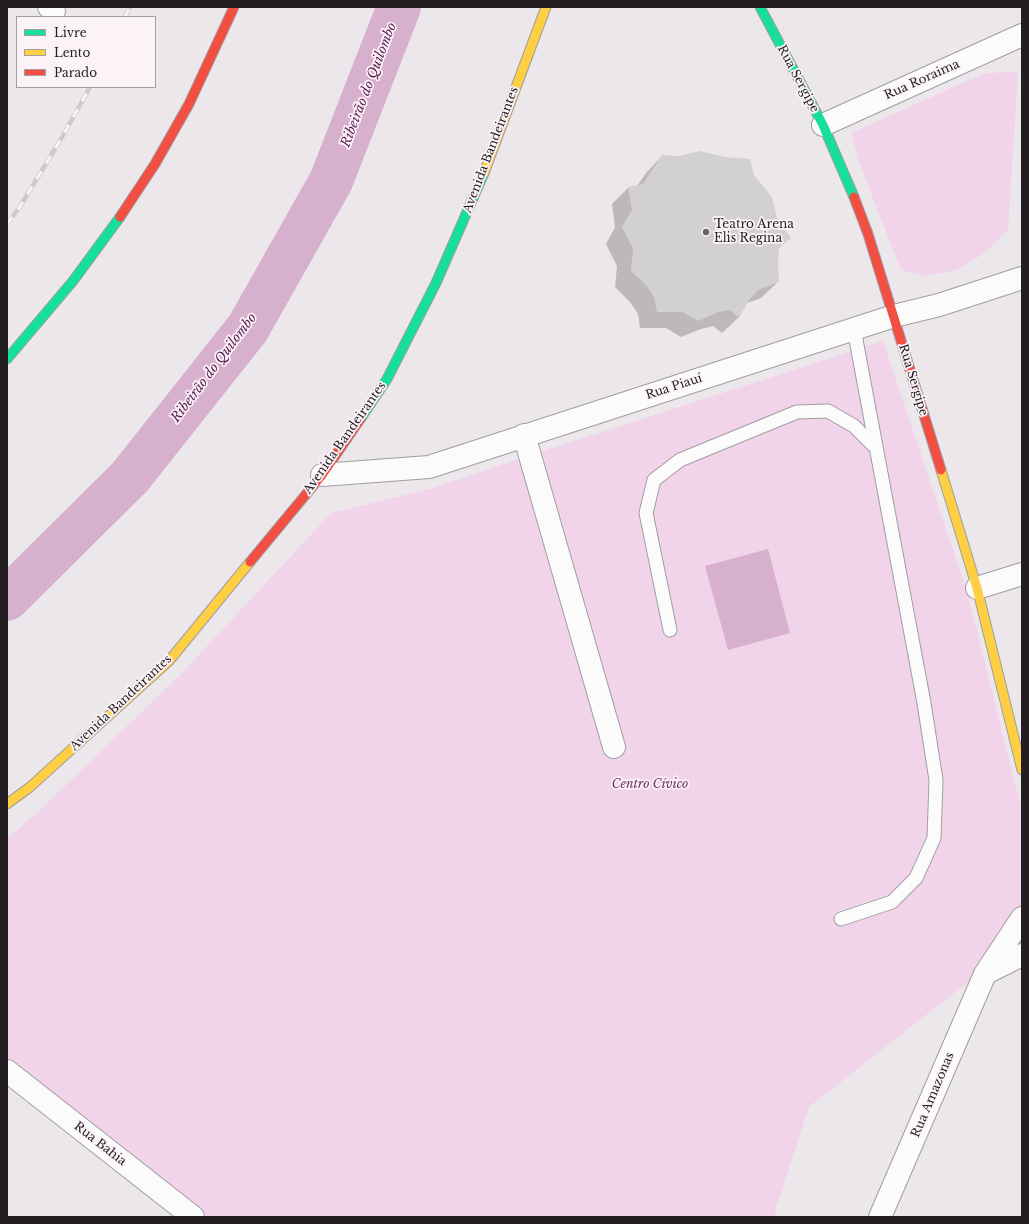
<!DOCTYPE html>
<meta charset="utf-8">
<style>
body{margin:0}
#map{position:relative;width:1029px;height:1224px;overflow:hidden;background:#ece7eb;font-family:"Libre Baskerville",serif}
canvas{display:block}
.frame{position:absolute;inset:0;border:8px solid #221e21;pointer-events:none}
.legend{position:absolute;left:16px;top:16px;width:140px;height:72px;box-sizing:border-box;background:#fcf3f9;border:1px solid #a59ea3;margin:0;padding:5px 7px;list-style:none;font-size:12px;color:#221e21}
.legend li{display:flex;align-items:center;gap:8px;height:20px}
.legend b{width:20px;border:1px solid #a59ea3}
</style>
<div id="map">
<canvas width="1029" height="1224"></canvas>
<div class="frame"></div>
<ul class="legend">
<li><b style="height:5px;background:#16e098"></b>Livre</li>
<li><b style="height:5px;background:#ffcf43"></b>Lento</li>
<li><b style="height:5px;background:#f24e42"></b>Parado</li>
</ul>
</div>
<script>
const c = document.querySelector('canvas').getContext('2d');
c.lineJoin = 'round';
function fill(path, color) {
  c.fillStyle = color;
  c.fill(path, 'evenodd');
}
function shape(rows) {
  const path = new Path2D();
  for (const r of rows) {
    path.moveTo(r[0], r[1]);
    for (let i = 2; i < r.length; i += 2) path.lineTo(r[i], r[i + 1]);
  }
  return path;
}
function strokePath(path, color, width, dash) {
  c.strokeStyle = color;
  c.lineWidth = width;
  c.lineCap = dash ? 'butt' : 'round';
  c.setLineDash(dash || []);
  c.stroke(path);
}
function write(font, color, halo, rows, align = 'center') {
  c.font = font + ' "Libre Baskerville",serif';
  c.lineWidth = 3.5;
  c.setLineDash([]);
  c.textBaseline = 'middle';
  c.strokeStyle = halo;
  c.fillStyle = color;
  for (const [text, x, y, turn = 0] of rows) {
    c.save();
    c.translate(x, y);
    c.rotate((+turn || 0) * Math.PI / 180);
    c.textAlign = isNaN(turn) ? turn : align;
    if (halo) c.strokeText(text, 0, 0);
    c.fillText(text, 0, 0);
    c.restore();
  }
}
fill(shape([
 [1018,72,1008,230,983,254,957,270,926,276,901,270,860,165,851,133,985,73],
 [883,341,967,591,1022,810,1022,911,977,975,809,1107,776,1208,775,1217,197,1217,7,1066,7,839,41,809,183,672,331,513,430,489,531,455]
]), '#f2d4ea');
fill(shape([
 [768,549,790,633,728,650,705,566]
]), '#d6b0cd');
fill(shape([
 [662,156,778,249,777,264,778,282,761,298,745,304,739,317,722,333,713,326,701,329,681,337,666,328,640,328,638,314,630,302,615,287,617,266,606,244,615,227,612,204,629,187,637,186,646,173]
]), '#0003');
strokePath(shape([
 [7,599,130,477,248,328,331,181,399,7]
]), '#d6b0cd', 44);
fill(shape([
 [700,151,724,157,750,159,754,175,772,197,777,218,791,238,779,248,778,264,779,282,758,290,749,300,739,318,730,310,718,312,698,321,683,312,657,312,654,297,646,285,631,271,633,249,622,227,632,210,628,187,643,184,662,155,679,156]
]), '#d3d0d0');
const lane = shape([
 [670,630,646,513,654,480,680,460,797,412,828,411,854,426,875,447],
 [841,919,892,902,916,878,934,838,936,780,924,703,854,329]
]);
const street = shape([
 [49,7,54,11],
 [823,125,1022,35],
 [524,435,614,747],
 [322,475,429,467,894,316,939,305,1022,278],
 [977,588,1022,574],
 [988,972,1022,955],
 [7,1071,193,1217],
 [880,1217,985,974,1022,918]
]);
const fast = shape([
 [760,7,823,125,854,197],
 [7,359,73,281,120,217],
 [361,418,387,379,436,283,484,173]
]);
const slow = shape([
 [484,173,546,7],
 [941,470,977,588,1022,770],
 [7,804,30,787,169,661,250,562]
]);
const jam = shape([
 [854,197,868,234,941,470],
 [120,217,155,164,189,104,234,7],
 [250,562,322,475,361,418]
]);
strokePath(lane, '#a09da0', 15);
strokePath(street, '#a09da0', 24);
strokePath(fast, '#a09da0', 11);
strokePath(slow, '#a09da0', 11);
strokePath(jam, '#a09da0', 11);
strokePath(lane, '#fcfbfc', 13);
strokePath(street, '#fcfbfc', 22);
strokePath(fast, '#16e098', 9);
strokePath(slow, '#ffcf43', 9);
strokePath(jam, '#f24e42', 9);
const rail = shape([
 [125,17,130,7],
 [7,224,19,208,61,139,90,87]
]);
strokePath(rail, '#cccacc', 4.5);
strokePath(rail, '#fcf3f9', 3, [9]);
for (const [x, y, r, color] of [
 [706,232,4,"#696468"]
]) {
  const dot = new Path2D();
  dot.arc(x, y, r, 0, 2 * Math.PI);
  c.fillStyle = color;
  c.fill(dot);
  strokePath(dot, '#fcf3f9', 1.5);
}
write('12px', '#221e21', '#fcf3f9', [
 ["Rua Sergipe",798,79,62],
 ["Rua Roraima",922,80,-24],
 ["Avenida Bandeirantes",491,150,-69],
 ["Rua Sergipe",913,380,73],
 ["Rua Piauí",674,387,-18],
 ["Avenida Bandeirantes",345,438,-55],
 ["Avenida Bandeirantes",121,703,-43],
 ["Rua Amazonas",933,1095,-67],
 ["Rua Bahia",100,1144,38]
]);
write('12px', '#221e21', '#fcf3f9', [
 ["Teatro Arena",714,225],
 ["Elis Regina",714,239]
], 'left');
write('italic 12px', '#6e3062', '#fcf3f9', [
 ["Centro Cívico",650,785]
]);
write('italic 13px', '#5b1e50', '#fcf3f9', [
 ["Ribeirão do Quilombo",369,85,-69],
 ["Ribeirão do Quilombo",214,368,-53]
]);
</script>
